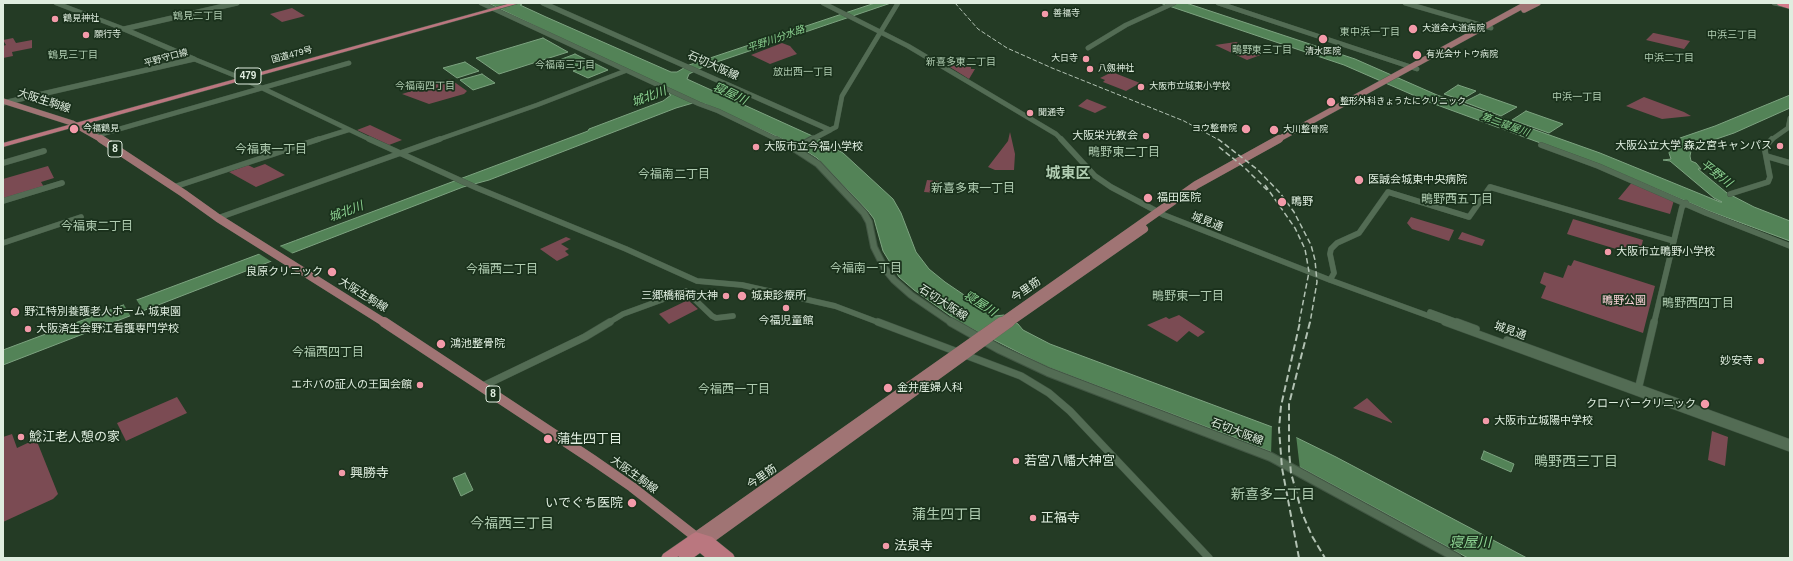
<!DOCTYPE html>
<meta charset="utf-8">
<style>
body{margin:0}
#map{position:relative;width:1793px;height:561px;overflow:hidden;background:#243b25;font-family:Arial,sans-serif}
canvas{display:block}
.frame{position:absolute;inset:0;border:4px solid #dfeddf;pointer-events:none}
</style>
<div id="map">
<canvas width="1793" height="561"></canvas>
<div class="frame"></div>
</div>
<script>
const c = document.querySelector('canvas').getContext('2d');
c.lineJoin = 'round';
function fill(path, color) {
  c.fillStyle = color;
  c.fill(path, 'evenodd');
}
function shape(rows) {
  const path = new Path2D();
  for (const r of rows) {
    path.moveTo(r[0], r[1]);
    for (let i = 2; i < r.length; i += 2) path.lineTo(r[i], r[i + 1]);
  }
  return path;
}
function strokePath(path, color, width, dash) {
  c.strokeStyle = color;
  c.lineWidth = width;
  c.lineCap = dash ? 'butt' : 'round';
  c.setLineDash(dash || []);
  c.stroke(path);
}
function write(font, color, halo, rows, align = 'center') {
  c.font = font + ' Arial,"Noto Sans JP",sans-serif';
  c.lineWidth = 3.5;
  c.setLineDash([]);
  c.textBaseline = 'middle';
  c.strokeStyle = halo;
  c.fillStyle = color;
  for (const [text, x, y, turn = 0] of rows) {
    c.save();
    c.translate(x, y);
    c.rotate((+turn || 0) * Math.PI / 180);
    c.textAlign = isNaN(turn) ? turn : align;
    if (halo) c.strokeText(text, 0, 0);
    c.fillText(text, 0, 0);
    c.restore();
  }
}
fill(shape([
 [292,8,305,16,282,22,270,14],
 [1653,33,1654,33,1690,41,1684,49,1646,40],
 [13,38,16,43,32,40,32,48,12,52,13,56,3,58,3,46,6,45,3,40],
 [1236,42,1265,52,1266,53,1247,60,1215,45],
 [782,43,790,46,797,54,770,64,751,55],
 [945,64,971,67,971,69,975,69,969,79],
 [1112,72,1140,83,1126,91,1103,82,1105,80,1100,78],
 [450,79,467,91,464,94,429,104,402,94],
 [1644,97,1684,112,1691,116,1662,119,1626,106],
 [1087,99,1107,107,1095,113,1078,106],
 [370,125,402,140,389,145,357,130],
 [1010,132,1015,154,1014,170,995,170,988,167,1008,141],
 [265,164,285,175,256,187,229,172,248,165,254,168],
 [48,166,54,178,41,182,44,187,3,199,3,179],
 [927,180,950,182,951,191,939,190,937,193,924,192],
 [1633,181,1674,200,1670,214,1618,199],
 [1411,217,1454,230,1449,241,1412,229,1407,223],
 [1573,219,1643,240,1639,256,1567,234],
 [1462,232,1485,240,1482,246,1458,239],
 [566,237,571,239,561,244,569,249,565,251,569,255,557,261,540,249],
 [1574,260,1655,286,1643,333,1541,298,1546,286,1540,283,1544,272,1563,278,1568,265,1571,266],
 [688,300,698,309,669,324,659,314],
 [1179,315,1205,332,1198,337,1189,331,1177,342,1147,325,1166,317,1169,319],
 [177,397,187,413,126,441,117,423],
 [1367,398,1392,422,1392,423,1353,408],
 [1712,431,1728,437,1725,466,1708,460],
 [12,434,17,448,36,439,58,494,53,499,3,522,3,437]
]), '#7b4b53');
const water = shape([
 [488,3,520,3,522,4,520,5,546,17,671,72,677,72,689,65,875,3,891,3,705,66,689,74,687,79,819,139,843,153,893,199,901,213,916,252,929,269,945,282,995,316,1004,315,1018,324,1023,330,1050,344,1283,431,1336,457,1527,558,1468,558,1274,453,1241,440,1045,366,959,322,914,290,899,277,883,251,874,219,868,211,817,158,800,147,705,104,693,103,676,108,489,180,463,187,3,365,3,350,588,131,589,129,663,101,671,95,669,94,671,92,488,3],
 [1160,3,1186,3,1355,59,1437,95,1600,153,1720,202,1722,202,1714,198,1670,161,1663,160,1671,159,1669,153,1671,145,1680,138,1715,126,1790,95,1790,108,1734,133,1696,146,1691,151,1690,156,1691,161,1696,163,1701,169,1698,169,1727,193,1754,207,1790,221,1790,241,1709,211,1603,166,1429,102,1344,65,1160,3],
 [543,38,568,52,499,74,476,58,543,38],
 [575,54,589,61,568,69,554,62,575,54],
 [465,62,479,71,457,78,443,68,465,62],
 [594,63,608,70,588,78,573,71,594,63],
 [482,74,495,83,473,90,460,80,482,74],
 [1458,85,1476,91,1461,100,1444,94,1458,85],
 [1480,94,1517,107,1501,116,1464,102,1480,94],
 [1526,111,1563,124,1549,133,1512,120,1526,111],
 [1484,451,1514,464,1511,472,1481,459,1484,451],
 [465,473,473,490,461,496,453,478,465,473]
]);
fill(water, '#538357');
strokePath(water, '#7da380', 1);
fill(shape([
 [278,245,293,254,272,262,258,253],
 [136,299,144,312,131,317,123,303],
 [1272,424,1296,435,1300,469,1271,455]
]), '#243b25');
const tertiaryFar2 = shape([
 [56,3,124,29],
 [481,3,699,104,718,111,778,140],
 [823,3,908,46,1056,134,1062,140],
 [1218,3,1417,69],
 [1405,3,1491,28],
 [1774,3,1784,5],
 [1088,48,1126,25,1174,3],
 [194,59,241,78,371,140],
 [830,130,836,127,842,96,898,3],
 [95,136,349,63],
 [316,140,348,130],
 [437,140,537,105,625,71],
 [1771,140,1788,128,1790,118]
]);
const tertiaryFar1 = shape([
 [369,139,477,188,626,249,697,281,742,285,835,306,880,323],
 [776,139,795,149],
 [1061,139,1095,176,1111,187,1164,215,1330,280,1448,323],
 [1541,145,1598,166,1706,213,1790,246],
 [1766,156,1790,163],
 [3,163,44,151],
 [174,187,319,139],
 [1730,194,1768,182,1770,177,1765,151,1766,146,1772,139],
 [3,201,62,183],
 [218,218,440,139],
 [3,243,81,217],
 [1330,280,1334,273,1330,254,1331,249,1337,243,1359,233,1388,192,1469,217,1490,187,1674,241],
 [1430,312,1460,323],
 [608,323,623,314,686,291,712,316,716,318,733,316],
 [1654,323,1682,207,1686,203]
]);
const tertiary = shape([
 [878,322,1021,376,1049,393,1070,411,1209,558],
 [1445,322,1790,448],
 [1457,322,1476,329],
 [1507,340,1790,443],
 [481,387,585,337,610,322],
 [1638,390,1654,322]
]);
const secondaryFar2 = shape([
 [543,3,830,130],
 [124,29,237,3],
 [124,29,194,59],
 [3,103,194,59],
 [811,140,830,130]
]);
const secondaryFar1 = shape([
 [795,149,818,164,864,213,869,222,874,247,885,269,894,280,911,295,952,323],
 [795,149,813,139]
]);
const secondary = shape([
 [951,322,999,349,1048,372,1271,457,1457,558]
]);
const primaryFar2 = shape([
 [1524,10,1538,3],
 [3,101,72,123,102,140],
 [1277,140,1528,3]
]);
const primaryFar1 = shape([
 [101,139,183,193,218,218,385,323],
 [1000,323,1196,185,1279,139],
 [1009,323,1144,229]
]);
const primary = shape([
 [384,322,593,460,632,487,696,537,1001,322],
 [708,540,1010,322]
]);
const trunk = shape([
 [511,3,520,3,3,147,3,143,511,3],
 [696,532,712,537,733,554,735,558,706,558,700,553,693,558,678,558,679,556,676,558,661,558,663,554,692,534,696,532]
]);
strokePath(tertiaryFar2, '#425744', 5);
strokePath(tertiaryFar1, '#425744', 6);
strokePath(tertiary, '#425744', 8);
strokePath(secondaryFar2, '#425744', 5.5);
strokePath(secondaryFar1, '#425744', 8);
strokePath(secondary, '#425744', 10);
strokePath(primaryFar2, '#425744', 6);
strokePath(primaryFar1, '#425744', 8);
strokePath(primary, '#425744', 10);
strokePath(trunk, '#425744', 1);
strokePath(tertiaryFar2, '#536c54', 4.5);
strokePath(tertiaryFar1, '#536c54', 5.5);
strokePath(tertiary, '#536c54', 7);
strokePath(secondaryFar2, '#536c54', 5);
strokePath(secondaryFar1, '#536c54', 6);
strokePath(secondary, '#536c54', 8);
strokePath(primaryFar2, '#a07474', 5.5);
strokePath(primaryFar1, '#a07474', 8);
strokePath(primary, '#a07474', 10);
fill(trunk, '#ba777f');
strokePath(shape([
 [955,3,978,29,1007,48,1052,68,1184,121,1219,140]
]), '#b2c2b3', 1, [4.5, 2]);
strokePath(shape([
 [1218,139,1258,170,1280,193,1294,212,1311,245,1315,260,1317,282,1310,323],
 [1219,147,1245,168,1267,190],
 [1265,185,1295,228,1305,249,1309,272,1299,323]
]), '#b2c2b3', 1.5, [5.5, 3]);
strokePath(shape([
 [1310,322,1289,404,1289,451,1291,473,1302,513,1312,536,1325,558],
 [1299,558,1282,468,1279,429,1281,406,1300,322]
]), '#b2c2b3', 2, [7, 3.5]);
const motorwayBridge = shape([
 [1780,3,1790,6]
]);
strokePath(motorwayBridge, '#425744', 7, []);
strokePath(motorwayBridge, '#d47a8a', 6);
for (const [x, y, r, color] of [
 [1045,14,4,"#f39aa9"],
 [55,19,4,"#f39aa9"],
 [1413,29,5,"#f39aa9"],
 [86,35,4,"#f39aa9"],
 [1323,39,5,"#f39aa9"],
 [1417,55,5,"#f39aa9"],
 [1086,59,4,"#f39aa9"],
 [1090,69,4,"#f39aa9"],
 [1141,87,4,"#f39aa9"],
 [1331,102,5,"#f39aa9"],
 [1030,113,4,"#f39aa9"],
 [74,129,5,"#f39aa9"],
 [1246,129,5,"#f39aa9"],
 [1274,130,5,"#f39aa9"],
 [1146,136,4,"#f39aa9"],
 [1780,146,4,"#f39aa9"],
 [756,147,4,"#f39aa9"],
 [1359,180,5,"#f39aa9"],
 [1148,198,5,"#f39aa9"],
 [1282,202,5,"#f39aa9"],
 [1608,252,4,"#f39aa9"],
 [332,272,5,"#f39aa9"],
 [726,296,4,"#f39aa9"],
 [742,296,5,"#f39aa9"],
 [786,308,4,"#f39aa9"],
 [15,312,5,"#f39aa9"],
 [28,329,4,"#f39aa9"],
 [441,344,5,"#f39aa9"],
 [1761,361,4,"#f39aa9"],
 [420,385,4,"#f39aa9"],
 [888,388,5,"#f39aa9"],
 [1705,404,5,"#f39aa9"],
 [1486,421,4,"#f39aa9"],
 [21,437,4,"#f39aa9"],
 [548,439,5,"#f39aa9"],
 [1016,461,4,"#f39aa9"],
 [342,473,4,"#f39aa9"],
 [632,503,5,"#f39aa9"],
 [1033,518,4,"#f39aa9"],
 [886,546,4,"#f39aa9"]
]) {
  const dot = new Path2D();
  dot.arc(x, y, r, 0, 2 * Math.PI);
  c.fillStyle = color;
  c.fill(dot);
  strokePath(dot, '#1a311c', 1.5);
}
write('9px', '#dfeddf', '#1a311c', [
 ["善福寺",1053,14],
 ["鶴見神社",63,19],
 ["大道会大道病院",1422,29],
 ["願行寺",94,35],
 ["清水医院",1323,52,"center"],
 ["有光会サトウ病院",1426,55],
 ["大日寺",1078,59,"right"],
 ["八劔神社",1098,69],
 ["大阪市立城東小学校",1149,87],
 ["整形外科きょうたにクリニック",1340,102],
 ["聞通寺",1038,113],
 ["今福鶴見",83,129],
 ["ヨウ整骨院",1237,129,"right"],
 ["大川整骨院",1283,130]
], 'left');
write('9px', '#dfeddf', '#1a311c', [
 ["国道479号",292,55,-15],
 ["平野守口線",166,58,-15]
]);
write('10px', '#b0ccb1', '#1a311c', [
 ["鶴見二丁目",198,16],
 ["東中浜一丁目",1370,32],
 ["中浜三丁目",1732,35],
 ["鴫野東三丁目",1262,50],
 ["鶴見三丁目",73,55],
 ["中浜二丁目",1669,58],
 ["新喜多東二丁目",961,62],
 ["今福南三丁目",565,65],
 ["放出西一丁目",803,72],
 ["今福南四丁目",425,86],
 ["中浜一丁目",1577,97]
]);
write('italic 10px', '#8dd392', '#1a311c', [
 ["平野川分水路",776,39,-19],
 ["第二寝屋川",1505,125,20]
]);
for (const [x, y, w] of [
 [248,76,26],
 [115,149,14],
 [493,394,14]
]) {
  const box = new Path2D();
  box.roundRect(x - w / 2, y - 8, w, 16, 3);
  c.fillStyle = '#1a311c';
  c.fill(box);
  strokePath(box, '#dfeddf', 1);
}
write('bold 10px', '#dfeddf', null, [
 ["479",248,76],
 ["8",115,149],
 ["8",493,394]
]);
write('11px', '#dfeddf', '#1a311c', [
 ["石切大阪線",713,66,24],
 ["大阪生駒線",44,101,18],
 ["城見通",1207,222,22],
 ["今里筋",1026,290,-35],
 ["大阪生駒線",363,295,32],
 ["石切大阪線",943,303,33],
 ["城見通",1510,331,20],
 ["石切大阪線",1237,432,21],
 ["大阪生駒線",634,475,36],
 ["今里筋",762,477,-35]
]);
write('11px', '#dfeddf', '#1a311c', [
 ["大阪栄光教会",1138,136,"right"],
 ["大阪公立大学 森之宮キャンパス",1772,146,"right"],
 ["大阪市立今福小学校",764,147],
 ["医誠会城東中央病院",1368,180],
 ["福田医院",1157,198],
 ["鴫野",1291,202],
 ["大阪市立鴫野小学校",1616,252],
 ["良原クリニック",323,272,"right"],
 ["三郷橋稲荷大神",718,296,"right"],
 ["城東診療所",751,296],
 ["野江特別養護老人ホーム 城東園",24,312],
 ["今福児童館",786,321,"center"],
 ["大阪済生会野江看護専門学校",36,329],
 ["鴻池整骨院",450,344],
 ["妙安寺",1753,361,"right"],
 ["エホバの証人の王国会館",412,385,"right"],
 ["金井産婦人科",897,388],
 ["クローバークリニック",1696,404,"right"],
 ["大阪市立城陽中学校",1494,421]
], 'left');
write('11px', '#fcd4d9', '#1a311c', [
 ["鴫野公園",1624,301]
]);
write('italic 12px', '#8dd392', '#1a311c', [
 ["寝屋川",730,94,25],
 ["城北川",649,97,-21],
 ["平野川",1716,174,38],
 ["城北川",346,212,-21],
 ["寝屋川",980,304,32]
]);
write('12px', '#b0ccb1', '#1a311c', [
 ["今福東一丁目",271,150],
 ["鴫野東二丁目",1124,153],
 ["今福南二丁目",674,175],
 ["新喜多東一丁目",973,189],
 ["鴫野西五丁目",1457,200],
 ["今福東二丁目",97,227],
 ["今福南一丁目",866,269],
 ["今福西二丁目",502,270],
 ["鴫野東一丁目",1188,297],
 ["鴫野西四丁目",1698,304],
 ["今福西四丁目",328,353],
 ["今福西一丁目",734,390]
]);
write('13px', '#dfeddf', '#1a311c', [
 ["鯰江老人憩の家",29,437],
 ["蒲生四丁目",557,439],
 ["若宮八幡大神宮",1024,461],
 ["興勝寺",350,473],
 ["いでぐち医院",623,503,"right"],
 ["正福寺",1041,518],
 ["法泉寺",894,546]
], 'left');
write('14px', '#b0ccb1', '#1a311c', [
 ["鴫野西三丁目",1576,462],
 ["新喜多二丁目",1273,495],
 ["蒲生四丁目",947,515],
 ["今福西三丁目",512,524]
]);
write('italic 14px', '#8dd392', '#1a311c', [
 ["寝屋川",1470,543]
]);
write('bold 15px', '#b0ccb1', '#1a311c', [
 ["城東区",1068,174]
]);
</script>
